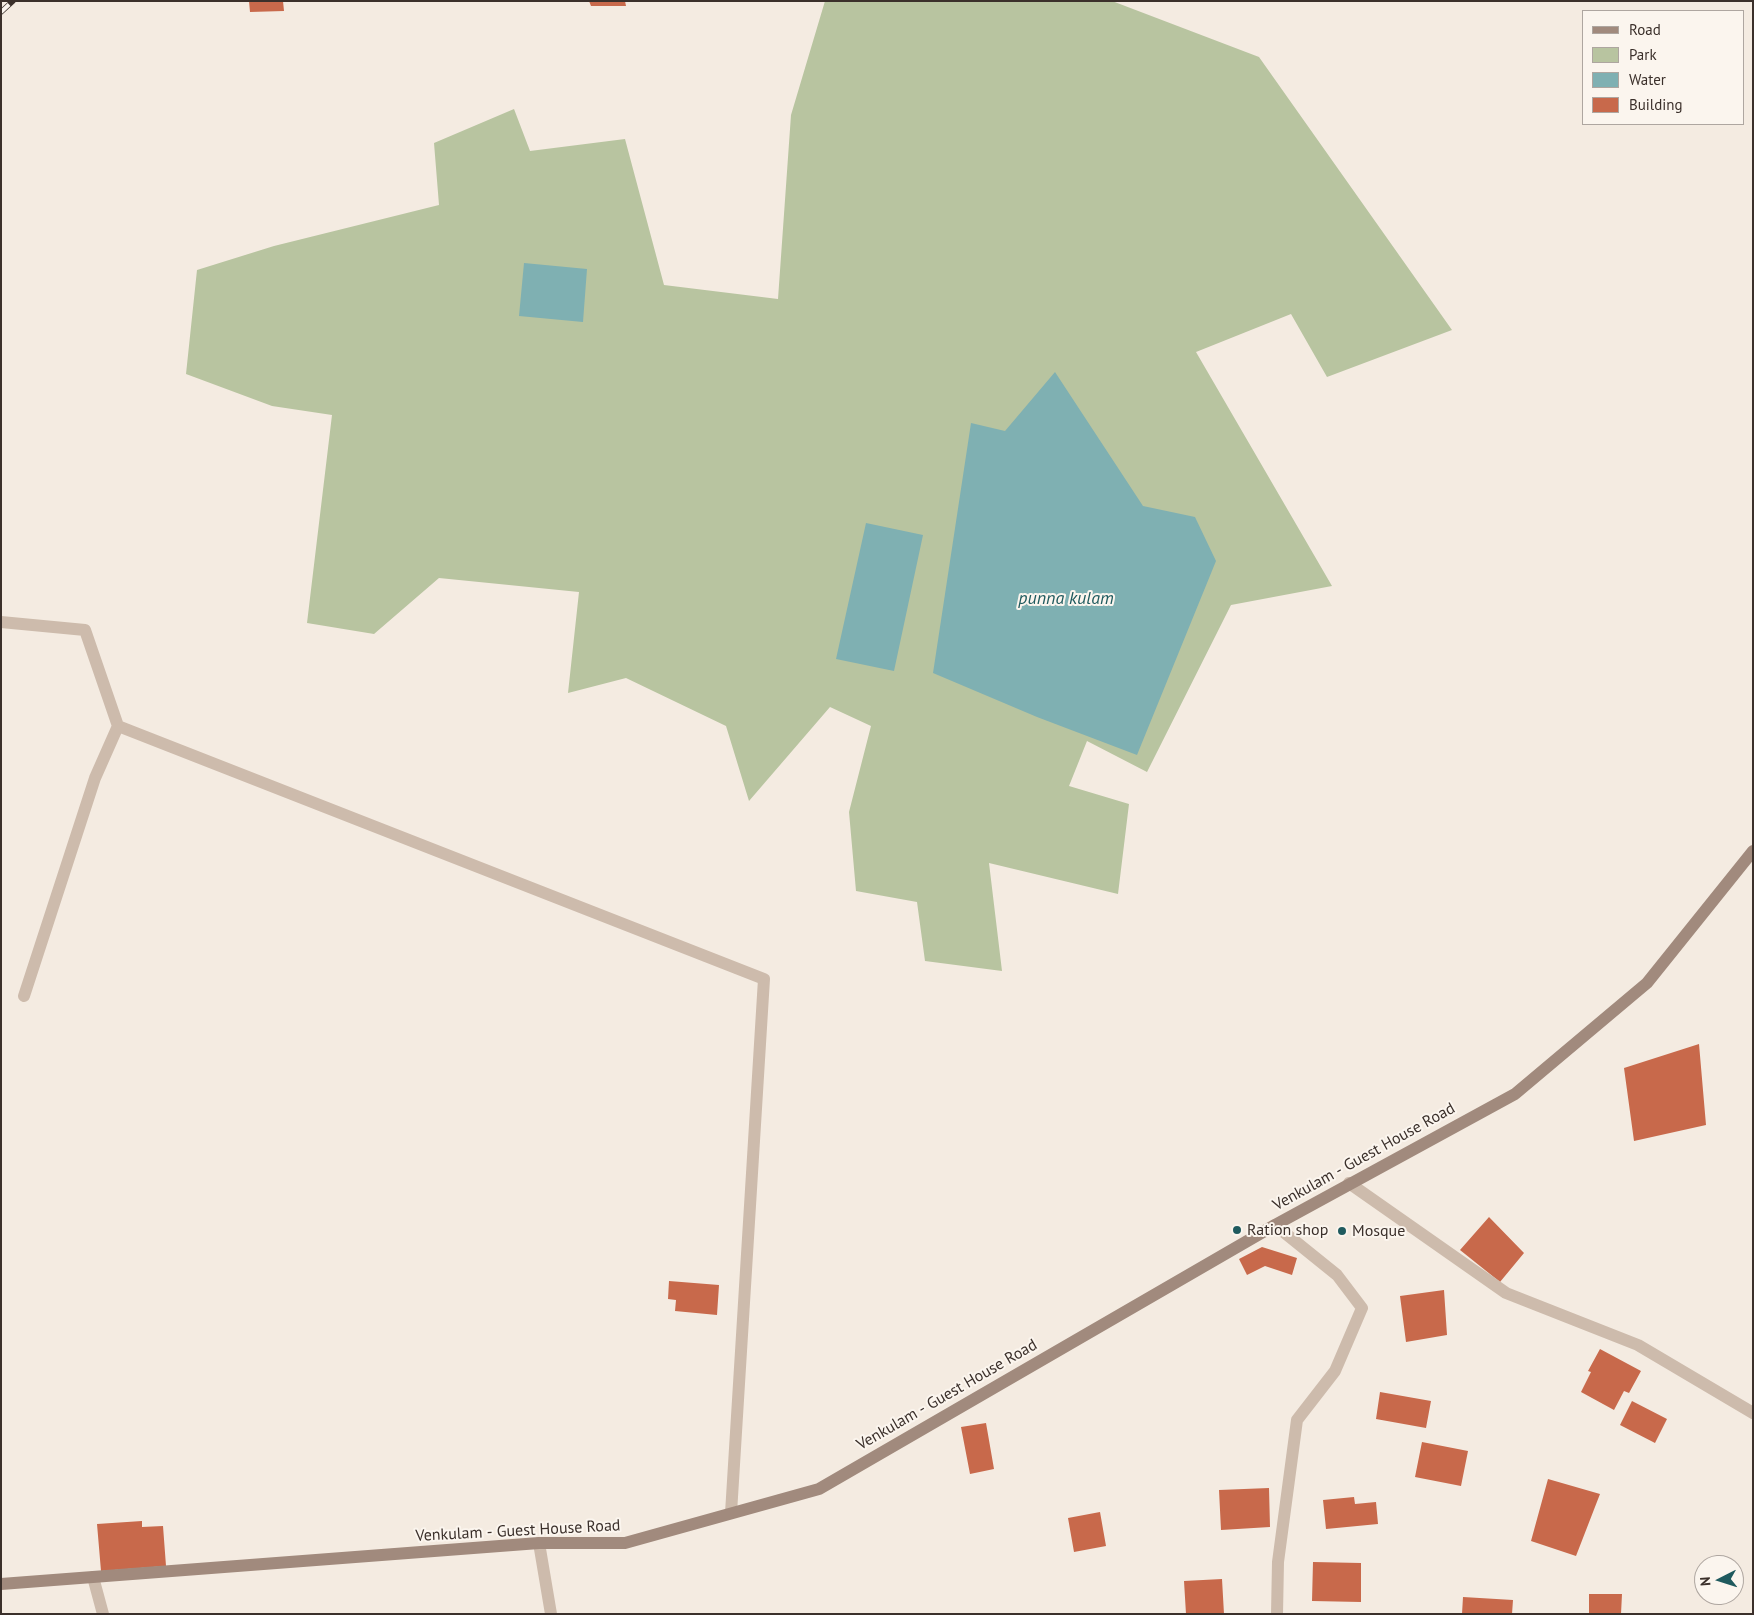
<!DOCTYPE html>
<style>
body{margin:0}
#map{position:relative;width:1754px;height:1615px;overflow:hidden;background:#f4ebe1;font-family:"PT Sans",sans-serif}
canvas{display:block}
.frame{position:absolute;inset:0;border:2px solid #3b302b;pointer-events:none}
.legend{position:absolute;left:1582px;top:10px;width:162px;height:115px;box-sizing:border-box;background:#fbf5ee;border:1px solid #aea6a0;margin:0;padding:6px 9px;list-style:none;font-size:15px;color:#3b302b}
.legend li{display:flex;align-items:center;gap:10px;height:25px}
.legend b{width:25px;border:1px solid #aea6a0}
.north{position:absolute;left:1694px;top:1555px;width:50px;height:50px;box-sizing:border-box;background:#fbf5ee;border:1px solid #aea6a0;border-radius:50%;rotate:265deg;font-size:14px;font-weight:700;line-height:20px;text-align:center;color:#3b302b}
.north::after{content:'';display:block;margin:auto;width:18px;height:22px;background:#1f5a5e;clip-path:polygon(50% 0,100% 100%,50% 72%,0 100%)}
</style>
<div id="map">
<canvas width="1754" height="1615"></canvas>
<div class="frame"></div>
<ul class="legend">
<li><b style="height:6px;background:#a18a7d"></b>Road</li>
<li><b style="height:14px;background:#b8c4a0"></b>Park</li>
<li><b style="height:14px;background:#7fb0b2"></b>Water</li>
<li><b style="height:14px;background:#c8694b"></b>Building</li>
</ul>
<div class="north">N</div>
</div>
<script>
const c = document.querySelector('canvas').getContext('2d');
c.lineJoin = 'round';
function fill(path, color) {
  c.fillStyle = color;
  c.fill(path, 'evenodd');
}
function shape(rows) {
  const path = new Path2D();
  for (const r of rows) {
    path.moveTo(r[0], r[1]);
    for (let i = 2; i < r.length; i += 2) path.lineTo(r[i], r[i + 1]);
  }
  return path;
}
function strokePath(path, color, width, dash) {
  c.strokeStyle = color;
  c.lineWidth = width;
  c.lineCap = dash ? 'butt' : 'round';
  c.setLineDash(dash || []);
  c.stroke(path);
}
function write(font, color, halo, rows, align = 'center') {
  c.font = font + ' "PT Sans",sans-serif';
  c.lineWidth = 4;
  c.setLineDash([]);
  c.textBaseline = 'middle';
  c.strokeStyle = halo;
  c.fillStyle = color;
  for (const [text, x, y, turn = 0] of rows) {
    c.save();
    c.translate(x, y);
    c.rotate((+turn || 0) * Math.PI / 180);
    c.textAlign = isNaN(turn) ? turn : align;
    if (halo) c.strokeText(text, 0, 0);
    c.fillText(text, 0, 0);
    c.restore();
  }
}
fill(shape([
 [825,1,1112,1,1259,57,1452,330,1327,377,1291,314,1196,352,1332,586,1231,605,1147,772,1087,741,1069,786,1129,804,1118,894,989,863,1002,971,925,961,917,902,856,891,849,812,871,726,830,707,749,801,726,726,626,678,568,693,579,592,439,578,374,634,307,623,332,415,272,406,186,374,197,270,274,246,439,205,434,143,514,109,530,151,625,139,664,285,778,299,791,115]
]), '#b8c4a0');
fill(shape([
 [524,263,587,269,583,322,519,316],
 [1055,372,1143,506,1195,517,1216,561,1137,755,1037,717,933,673,971,423,1005,431],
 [866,523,923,535,894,671,836,659]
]), '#7fb0b2');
fill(shape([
 [249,1,283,1,284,11,250,12],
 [589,1,625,1,626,6,591,6],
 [1699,1044,1706,1125,1634,1141,1624,1068],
 [1489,1217,1524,1253,1500,1282,1460,1250],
 [1262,1247,1297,1258,1292,1275,1265,1266,1247,1275,1239,1259],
 [669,1281,719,1285,717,1315,675,1311,676,1300,668,1299],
 [1444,1290,1447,1335,1406,1342,1400,1296],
 [1600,1349,1641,1371,1629,1393,1624,1391,1614,1410,1581,1392,1591,1372,1588,1371],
 [1380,1392,1431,1401,1426,1428,1376,1419],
 [1632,1401,1667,1419,1655,1443,1620,1425],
 [986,1423,994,1469,970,1474,961,1427],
 [1422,1442,1468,1451,1461,1486,1415,1477],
 [1548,1479,1600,1494,1576,1556,1531,1541],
 [1269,1488,1270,1527,1221,1530,1219,1490],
 [1354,1497,1355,1504,1376,1502,1378,1524,1326,1529,1323,1500],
 [1100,1512,1106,1546,1074,1552,1068,1518],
 [142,1521,142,1527,163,1526,166,1566,101,1571,97,1524],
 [1313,1562,1361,1563,1361,1602,1312,1601],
 [1222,1579,1224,1614,1186,1614,1184,1581],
 [1589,1594,1622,1594,1621,1614,1589,1614],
 [1463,1597,1513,1600,1512,1614,1462,1614]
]), '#c8694b');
strokePath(shape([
 [1,622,85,630,118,726,764,979,731,1513],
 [24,996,95,778,118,726],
 [1349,1183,1506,1293,1638,1345,1753,1413],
 [1275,1225,1337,1275,1362,1308,1335,1371,1297,1420,1278,1562,1277,1614],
 [539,1543,551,1614],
 [93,1577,103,1614]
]), '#cdbbac', 12);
strokePath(shape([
 [1,1584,539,1543,625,1543,819,1489,1275,1225,1515,1094,1647,983,1753,851]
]), '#a18a7d', 12);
const rail = shape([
 [1,12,13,1]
]);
strokePath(rail, '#3b302b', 5.5);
strokePath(rail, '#fbf5ee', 4, [11]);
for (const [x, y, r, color] of [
 [1237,1230,5,"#1f5a5e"],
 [1342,1231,5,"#1f5a5e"]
]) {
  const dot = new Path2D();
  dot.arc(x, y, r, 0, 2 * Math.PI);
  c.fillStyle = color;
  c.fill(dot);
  strokePath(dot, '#fbf5ee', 2);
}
write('16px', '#3b302b', '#fbf5ee', [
 ["Venkulam - Guest House Road",1364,1157,-29],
 ["Venkulam - Guest House Road",947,1395,-30],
 ["Venkulam - Guest House Road",518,1531,-3]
]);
write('16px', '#3b302b', '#fbf5ee', [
 ["Ration shop",1247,1230],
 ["Mosque",1352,1231]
], 'left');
write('italic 18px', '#1f5a5e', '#fbf5ee', [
 ["punna kulam",1066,599]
]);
</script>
